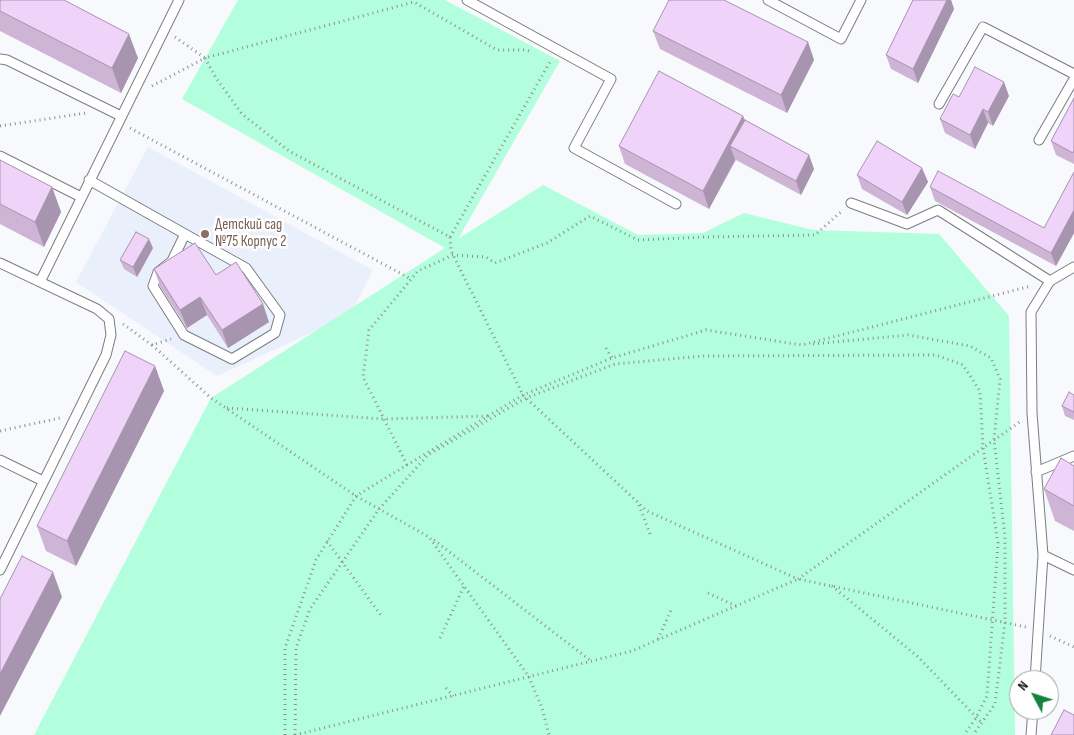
<!DOCTYPE html>
<meta charset="utf-8">
<style>
body{margin:0}
#map{position:relative;width:1074px;height:735px;overflow:hidden;background:#f7f9fd;font-family:"Sofia Sans Condensed",sans-serif}
canvas{display:block}
.north{position:absolute;left:1009px;top:670px;width:50px;height:50px;box-sizing:border-box;background:#fff;border:1px solid #a0a0a1;border-radius:50%;rotate:310deg;font-size:14px;font-weight:700;line-height:20px;text-align:center;color:#111113}
.north::after{content:'';display:block;margin:auto;width:18px;height:22px;background:#13843c;clip-path:polygon(50% 0,100% 100%,50% 72%,0 100%)}
</style>
<div id="map">
<canvas width="1074" height="735"></canvas>
<div class="north">N</div>
</div>
<script>
const c = document.querySelector('canvas').getContext('2d');
c.lineJoin = 'round';
function fill(path, color) {
  c.fillStyle = color;
  c.fill(path, 'evenodd');
}
function shape(rows) {
  const path = new Path2D();
  for (const r of rows) {
    path.moveTo(r[0], r[1]);
    for (let i = 2; i < r.length; i += 2) path.lineTo(r[i], r[i + 1]);
  }
  return path;
}
function strokePath(path, color, width, dash) {
  c.strokeStyle = color;
  c.lineWidth = width;
  c.lineCap = dash ? 'butt' : 'round';
  c.setLineDash(dash || []);
  c.stroke(path);
}
function write(font, color, halo, rows, align = 'center') {
  c.font = font + ' "Sofia Sans Condensed",sans-serif';
  c.lineWidth = 5;
  c.setLineDash([]);
  c.textBaseline = 'middle';
  c.strokeStyle = halo;
  c.fillStyle = color;
  for (const [text, x, y, turn = 0] of rows) {
    c.save();
    c.translate(x, y);
    c.rotate((+turn || 0) * Math.PI / 180);
    c.textAlign = isNaN(turn) ? turn : align;
    if (halo) c.strokeText(text, 0, 0);
    c.fillText(text, 0, 0);
    c.restore();
  }
}
fill(shape([
 [148,147,373,270,350,315,217,376,76,282]
]), '#e9f0fb');
fill(shape([
 [238,0,445,0,560,61,458,239,543,185,638,235,703,233,744,213,813,230,939,234,1009,316,1015,735,34,735,211,398,445,248,182,99]
]), '#b3fedc');
const service = shape([
 [467,0,611,79,574,148,676,204],
 [768,0,841,39,861,0],
 [0,59,7,60,121,116],
 [939,104,983,27,1074,74],
 [1039,140,1074,79],
 [0,156,81,197],
 [89,180,185,234,246,268,280,315,275,333,232,359,184,335,153,286,158,272,172,261,185,234],
 [851,203,907,224,938,210,1050,281],
 [0,263,97,309,109,319,111,335,106,355,0,570],
 [40,282,179,0],
 [0,460,43,481],
 [1036,472,1074,456],
 [1043,555,1074,570],
 [1035,680,1043,555,1032,413,1031,312,1050,281,1074,267],
 [1031,735,1033,710]
]);
strokePath(service, '#7b7d81', 11);
strokePath(shape([
 [175,37,205,58,414,2,497,50,526,50,532,52],
 [152,86,205,58,216,78,242,114,289,151,450,237,451,251,523,395,647,511,798,579,1021,421],
 [0,126,86,113],
 [130,128,411,279],
 [450,237,551,60],
 [123,324,152,345,171,339],
 [813,344,908,335,970,346,991,358,1000,379,994,440,1005,537,1005,622,995,704,973,735],
 [152,345,211,398,356,496,429,537,529,677,542,708,549,735],
 [606,348,612,358],
 [227,408,384,419,488,416],
 [0,431,60,418],
 [407,465,363,377,369,330,418,271,453,255,486,257,495,263,547,243,590,216,638,240,705,237,815,235,843,210],
 [639,505,650,534],
 [434,540,591,661],
 [327,541,382,617],
 [832,586,917,656,982,723],
 [708,593,736,606],
 [1050,636,1074,647],
 [440,638,464,586],
 [658,639,672,608],
 [446,688,453,696],
 [285,735,285,648,316,560,356,496,407,465,523,395,612,358,706,330,802,345,1031,286],
 [295,735,296,648,310,609,379,509,428,455,526,398,615,364,703,356,936,355,963,365,980,391,983,448,998,543,987,696,976,718,964,735],
 [295,735,632,651,798,579,1026,627]
]), '#8f9093', 3, [1, 4]);
strokePath(service, '#fff', 9);
fill(shape([
 [0,0,138,58,121,93,0,31],
 [913,0,951,0,954,9,918,83,891,69,886,55],
 [653,31,808,42,814,60,787,113,660,49],
 [1009,96,993,126,988,123,975,149,945,133,940,119,959,97],
 [1074,98,1074,164,1056,155,1051,141],
 [743,116,745,120,809,155,814,169,801,195,736,160,709,209,625,164,619,146],
 [0,160,52,187,61,212,44,247,0,224],
 [922,168,928,182,907,215,862,189,857,175],
 [1074,172,1074,233,1056,266,935,201,930,187,1044,228],
 [153,248,137,277,124,269,120,260],
 [154,269,216,275,269,322,228,348,207,315,187,328,160,286],
 [155,366,164,391,76,566,46,551,37,526],
 [1074,395,1074,420,1065,416,1062,406],
 [1074,466,1074,531,1055,521,1044,489]
]), '#ceb5d5');
fill(shape([
 [947,0,951,0,954,9,918,83,913,69],
 [129,34,138,58,121,93,112,68],
 [808,42,814,60,787,113,781,95],
 [1004,82,1009,96,993,126,988,112],
 [983,109,988,123,975,149,970,135],
 [743,116,750,134,730,146,735,160,709,209,703,191],
 [809,155,814,169,801,195,796,181],
 [922,168,928,182,907,215,902,202],
 [52,187,61,212,44,247,35,222],
 [1074,210,1074,233,1056,266,1051,253],
 [149,239,153,248,137,277,133,267],
 [200,297,207,315,187,328,180,310],
 [263,304,269,322,228,348,222,330],
 [155,366,164,391,76,566,67,541],
 [53,572,62,597,0,716,0,674]
]), '#a794ae');
const building = shape([
 [0,0,64,0,129,34,112,68,0,11,0,0],
 [669,0,724,0,808,42,781,95,653,31,669,0],
 [913,0,947,0,913,69,886,55,913,0],
 [975,67,1004,82,988,112,983,109,970,135,940,119,953,94,959,97,975,67],
 [659,71,743,116,703,191,619,146,659,71],
 [1074,98,1074,150,1073,153,1051,141,1074,98],
 [745,120,809,155,796,181,730,146,745,120],
 [877,141,922,168,902,202,857,175,877,141],
 [0,160,52,187,35,222,0,204,0,160],
 [938,171,1044,228,1074,172,1074,210,1051,253,930,187,938,171],
 [136,232,149,239,133,267,120,260,136,232],
 [195,243,216,275,236,262,263,304,222,330,200,297,180,310,154,269,195,243],
 [125,351,155,366,67,541,37,526,125,351],
 [1069,392,1074,395,1074,412,1062,406,1069,392],
 [1061,458,1074,466,1074,506,1044,489,1061,458],
 [22,556,53,572,0,674,0,599,22,556],
 [1064,710,1074,715,1074,735,1051,735,1064,710]
]);
fill(building, '#efd3f8');
strokePath(building, '#a794ae', 1);
for (const [x, y, r, color] of [
 [205,234,5,"#8d6e63"]
]) {
  const dot = new Path2D();
  dot.arc(x, y, r, 0, 2 * Math.PI);
  c.fillStyle = color;
  c.fill(dot);
  strokePath(dot, '#fff', 2);
}
write('15px', '#785e54', '#fff', [
 ["Детский сад",215,225],
 ["№75 Корпус 2",215,242]
], 'left');
</script>
